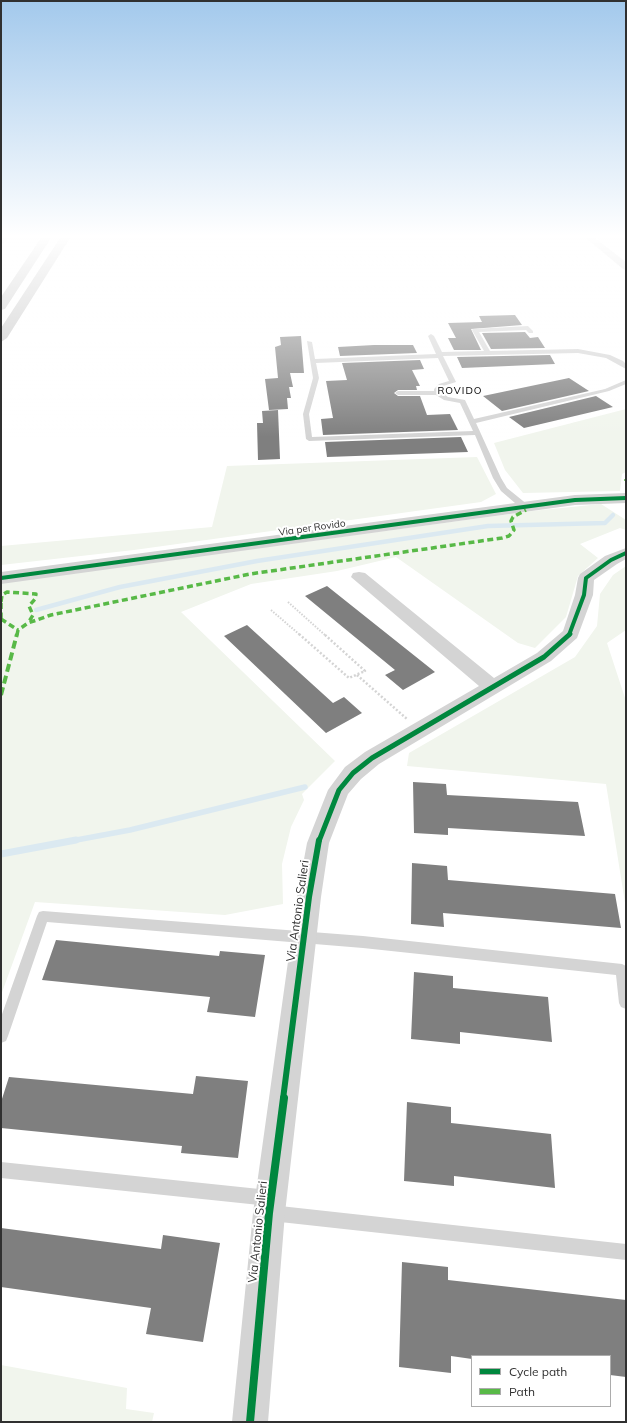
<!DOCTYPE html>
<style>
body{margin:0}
#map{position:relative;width:627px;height:1423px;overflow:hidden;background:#fff;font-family:Mulish,sans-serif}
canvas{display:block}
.frame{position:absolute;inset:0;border:2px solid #303030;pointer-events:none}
.legend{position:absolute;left:471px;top:1355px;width:140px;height:52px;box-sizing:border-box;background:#fff;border:1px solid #acacac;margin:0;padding:5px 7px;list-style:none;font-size:12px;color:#303030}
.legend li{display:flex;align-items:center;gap:8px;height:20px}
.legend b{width:20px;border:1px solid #acacac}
</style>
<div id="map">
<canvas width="627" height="1423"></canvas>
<div class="frame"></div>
<ul class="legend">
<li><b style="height:5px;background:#00873e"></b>Cycle path</li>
<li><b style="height:5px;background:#58b947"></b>Path</li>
</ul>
</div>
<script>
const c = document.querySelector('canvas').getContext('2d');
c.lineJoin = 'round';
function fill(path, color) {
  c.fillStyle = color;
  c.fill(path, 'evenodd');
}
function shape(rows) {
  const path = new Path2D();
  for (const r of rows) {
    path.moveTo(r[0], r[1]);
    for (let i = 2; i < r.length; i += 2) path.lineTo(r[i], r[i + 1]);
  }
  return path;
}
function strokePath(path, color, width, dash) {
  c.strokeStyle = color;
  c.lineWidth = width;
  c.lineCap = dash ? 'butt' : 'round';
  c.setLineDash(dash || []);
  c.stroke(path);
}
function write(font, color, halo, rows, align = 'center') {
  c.font = font + ' Mulish,sans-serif';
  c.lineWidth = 4;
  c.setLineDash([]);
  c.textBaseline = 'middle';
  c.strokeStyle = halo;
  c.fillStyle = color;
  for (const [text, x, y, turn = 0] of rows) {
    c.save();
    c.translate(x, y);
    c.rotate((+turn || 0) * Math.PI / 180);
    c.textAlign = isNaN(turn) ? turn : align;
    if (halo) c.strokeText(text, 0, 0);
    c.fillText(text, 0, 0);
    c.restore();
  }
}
fill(shape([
 [626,409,626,472,622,474,620,491,523,493,505,470,494,443],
 [477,457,496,494,481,502,134,550,1,565,1,546,212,527,227,466],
 [601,504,626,520,626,530,620,528,580,544,598,558,578,576,566,617,535,648,518,643,396,557,337,571,251,584,181,612,335,761,302,794,304,800,291,827,282,864,283,904,225,915,35,902,1,995,1,583,532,511],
 [626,566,626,630,607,643,626,701,626,909,606,784,407,766,409,753,575,657,597,626,600,594,613,575],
 [1,1365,127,1388,126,1409,154,1413,152,1422,1,1422]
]), '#f1f5ed');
strokePath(shape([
 [36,610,120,587,257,561,488,526,605,523,613,515]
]), '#dbe9f1', 4.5);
strokePath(shape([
 [71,841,130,830,305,787]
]), '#dbe9f1', 5.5);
strokePath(shape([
 [1,854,76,840]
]), '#dbe9f1', 7);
fill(shape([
 [515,315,522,325,471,329,481,350,454,350,448,338,456,338,448,323,482,322,479,316],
 [525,332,530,338,538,337,545,348,491,349,482,333],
 [301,336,304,373,290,373,293,387,289,387,291,398,287,398,288,409,269,410,265,379,278,378,275,347,281,345,280,337],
 [374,345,413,345,417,353,340,356,338,347],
 [550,355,555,364,462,368,457,357],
 [420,360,424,369,412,370,420,386,416,386,417,390,398,390,394,393,398,396,420,396,427,415,450,414,458,430,323,435,321,419,333,418,326,381,347,380,342,363],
 [569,378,589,391,502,411,483,396],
 [596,396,613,407,524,428,509,417],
 [278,410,280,459,258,460,257,423,263,423,262,411],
 [461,437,468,452,327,457,325,442],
 [327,586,435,672,403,690,385,675,395,670,305,596],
 [247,625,333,703,344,697,362,713,326,733,224,636],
 [413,782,446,784,447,795,578,802,585,836,448,828,448,835,414,833],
 [412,863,447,866,448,880,615,894,621,928,443,913,444,927,411,924],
 [56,940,219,956,220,951,265,955,255,1017,207,1012,210,997,42,980],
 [414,972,453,976,453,988,548,997,552,1042,460,1032,460,1044,411,1039],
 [196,1076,248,1081,238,1158,181,1153,182,1146,1,1128,1,1102,9,1077,193,1094],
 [407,1102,451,1107,451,1123,551,1134,555,1188,454,1176,454,1186,404,1181],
 [1,1228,161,1249,163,1235,220,1243,203,1342,146,1334,151,1308,1,1287],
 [402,1262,448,1267,448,1280,626,1300,626,1377,610,1375,610,1356,472,1356,472,1359,451,1356,451,1373,399,1367]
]), '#7f7f7f');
strokePath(shape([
 [288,602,325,635],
 [271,610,300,635]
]), '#d4d4d4', 2, [1.5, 1.5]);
strokePath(shape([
 [299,634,349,678,365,671,324,634],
 [357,675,407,719]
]), '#d4d4d4', 2.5, [2, 2]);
fill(shape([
 [528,326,533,331,533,333,529,333,526,330,479,332,490,351,578,349,610,355,623,361,626,364,626,369,606,358,578,353,443,356,456,382,443,386,440,389,441,392,448,397,465,400,474,419,605,389,626,380,626,384,609,391,476,423,501,478,507,488,528,505,528,509,522,509,501,491,493,478,475,435,309,441,306,439,303,414,313,378,307,341,312,342,315,359,436,354,428,336,431,334,434,336,442,352,484,351,472,330,473,329,528,326],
 [438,358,449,381,439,384,434,389,434,391,398,391,395,393,398,395,436,395,444,400,460,403,473,431,312,437,309,414,319,378,316,363,438,358],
 [43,911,363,936,622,964,626,966,626,1009,621,1007,619,1003,616,975,363,948,47,922,8,1036,6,1041,1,1043,1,1017,37,916,39,912,43,911],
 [1,1162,269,1190,274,1193,277,1198,274,1203,269,1206,1,1178,1,1162],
 [271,1205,626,1244,626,1260,271,1221,265,1219,263,1213,265,1207,271,1205]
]), '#d4d4d4');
fill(shape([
 [1,238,10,238,1,245,1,238],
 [586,238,595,238,626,262,626,270,623,269,586,238],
 [626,548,626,559,617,564,594,580,593,595,577,638,551,661,379,764,361,779,348,794,329,843,321,897,285,1213,268,1422,232,1422,253,1213,297,897,307,843,328,790,345,767,365,752,479,686,351,577,353,573,359,572,365,573,494,678,537,653,563,631,575,595,578,578,580,574,605,556,626,548]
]), '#d4d4d4');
fill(shape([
 [626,493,626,503,575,505,1,584,1,572,575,495,626,493]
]), '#d4d4d4');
fill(shape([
 [41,238,51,238,5,309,1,310,1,297,41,238],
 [60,238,70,238,7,338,1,342,1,328,60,238]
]), '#c2c2c2');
strokePath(shape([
 [626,479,626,481],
 [1,602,2,595,7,592,36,594,35,599,29,606,33,615,28,623],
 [1,603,1,618],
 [1,619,18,630],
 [17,635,18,630,28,623,51,615,250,574,502,538,509,536,514,530,511,521,513,517,526,510]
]), '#58b947', 3.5, [6, 3.5]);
strokePath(shape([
 [1,695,17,634]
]), '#58b947', 4, [8, 4]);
strokePath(shape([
 [1,578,575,500,626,498],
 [569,635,584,595,586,578,611,560,626,553]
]), '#00873e', 4);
strokePath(shape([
 [319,841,339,790,353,773,372,758,544,657,570,634]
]), '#00873e', 5);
strokePath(shape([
 [283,1099,309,897,319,840]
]), '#00873e', 6);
strokePath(shape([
 [250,1422,269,1213,284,1098]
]), '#00873e', 8);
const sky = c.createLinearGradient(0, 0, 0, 437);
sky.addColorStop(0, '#a3c9ec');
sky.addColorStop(0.54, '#fff');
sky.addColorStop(1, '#ffffff00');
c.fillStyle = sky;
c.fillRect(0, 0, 627, 437);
c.letterSpacing = '1px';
write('10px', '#000', '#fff', [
 ["ROVIDO",460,391]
]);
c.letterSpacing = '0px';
write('10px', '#303030', '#fff', [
 ["Via per Rovido",312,528,-8]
]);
write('12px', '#303030', '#fff', [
 ["Via Antonio Salieri",298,911,-82],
 ["Via Antonio Salieri",258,1232,-84]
]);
</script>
